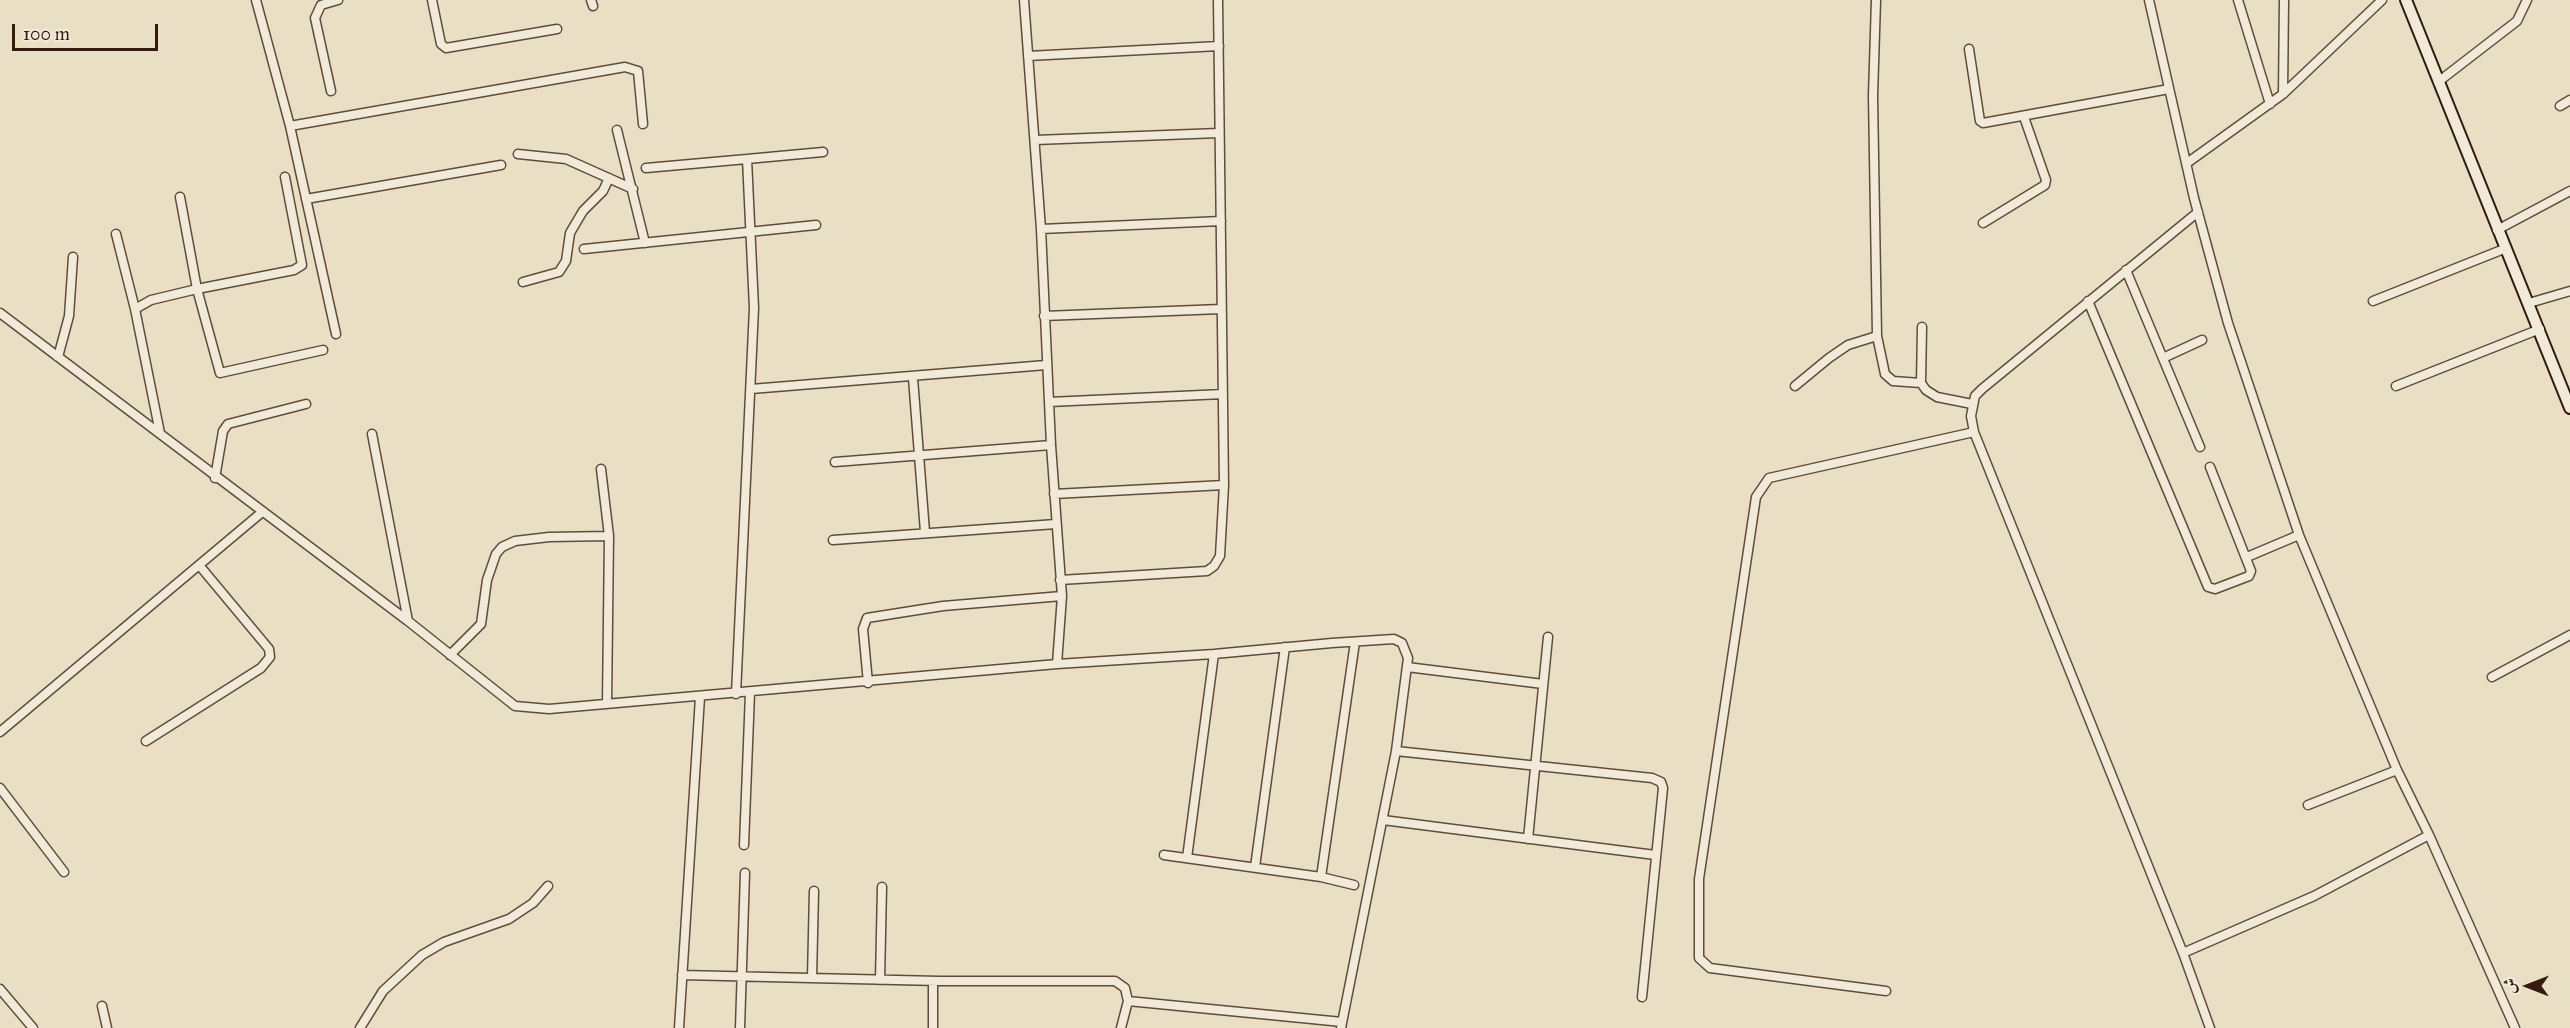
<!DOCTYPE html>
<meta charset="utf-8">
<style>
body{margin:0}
#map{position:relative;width:2570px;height:1028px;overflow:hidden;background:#e9dfc5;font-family:"IM FELL Great Primer",Amiri,serif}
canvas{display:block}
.north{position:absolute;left:2498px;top:956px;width:60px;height:60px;-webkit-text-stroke:4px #f1ead9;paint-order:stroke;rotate:270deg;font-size:16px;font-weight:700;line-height:24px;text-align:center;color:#341b0e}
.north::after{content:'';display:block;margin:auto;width:21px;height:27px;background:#341b0e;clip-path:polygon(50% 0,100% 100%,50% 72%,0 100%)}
.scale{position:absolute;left:12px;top:24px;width:146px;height:27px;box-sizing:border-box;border:3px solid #341b0e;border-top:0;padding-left:8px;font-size:18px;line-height:21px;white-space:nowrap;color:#341b0e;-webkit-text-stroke:4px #f1ead9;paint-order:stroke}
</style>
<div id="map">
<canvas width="2570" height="1028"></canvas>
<div class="north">ش</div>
<div class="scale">100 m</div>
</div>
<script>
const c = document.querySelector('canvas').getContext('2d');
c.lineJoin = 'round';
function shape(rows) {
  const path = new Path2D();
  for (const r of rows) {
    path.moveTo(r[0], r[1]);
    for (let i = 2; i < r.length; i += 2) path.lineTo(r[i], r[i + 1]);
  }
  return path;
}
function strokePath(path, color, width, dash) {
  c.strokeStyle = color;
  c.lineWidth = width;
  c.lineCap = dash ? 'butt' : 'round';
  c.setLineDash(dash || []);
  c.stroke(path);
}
const street = shape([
 [256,0,290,126,625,67,638,71,643,124],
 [432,0,441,44,446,48,557,29],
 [591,0,593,6],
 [1876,0,1873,96,1877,336,1885,374,1893,381,1921,383],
 [2149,0,2194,198,2228,323,2299,535,2397,770,2429,835,2515,1028],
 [2238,0,2270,104],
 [1969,49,1980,121,1983,123,2169,89],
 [1028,56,1219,46],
 [2438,82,2517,21,2527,0],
 [331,91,315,18,321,5,338,0],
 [2283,94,2284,0],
 [2560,106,2570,100],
 [290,126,336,334],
 [617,130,645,243],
 [1035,140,1219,133],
 [518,154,566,159,633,189],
 [747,159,823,152],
 [2187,163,2283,94,2382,0],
 [646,168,747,159,754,308,736,694],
 [285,177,302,265,294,270,197,289,220,373,323,350],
 [306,199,501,165],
 [2198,212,1982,389,1975,396,1971,416,1974,432,2183,953,2210,1028],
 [1983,223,2045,185,2046,180,2024,117],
 [1041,229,1221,221],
 [2497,230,2570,191],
 [116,234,135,309],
 [584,249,816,225],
 [2126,270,2200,447],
 [523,282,559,272,566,261,570,233,583,211,603,191,609,178],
 [2088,301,2208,587,2215,589,2249,576,2251,571,2210,467],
 [2373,301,2504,249],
 [2529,303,2570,291],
 [0,313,408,621,515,706,549,709,1057,664,1062,596,1051,445,1041,229,1024,0],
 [1044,316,1221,309],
 [1922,327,1921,383,1926,390,1937,397,1972,404],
 [58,357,69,316,73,257],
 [2163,358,2202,340],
 [913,378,925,532],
 [1795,386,1829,358,1848,345,1877,336],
 [2396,386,2540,329],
 [751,389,1046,365],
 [1049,402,1223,394],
 [160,433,135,309,151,300,197,289,180,197],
 [372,434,408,621],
 [835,462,1051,445],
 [601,469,609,536,607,704],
 [215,478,223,431,228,424,306,404],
 [1054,494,1224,485],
 [833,540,1056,524],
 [2247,557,2299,535],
 [1060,580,1207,571,1214,566,1220,556,1224,485,1218,0],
 [450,655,481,624,487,580,496,554,502,547,515,541,549,537,609,536],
 [1057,664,1214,654,1332,643,1394,639,1402,643,1408,658,1396,751,1341,1028],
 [1407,667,1543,684],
 [2492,677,2570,635],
 [868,683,863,629,867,618,943,606,1062,596],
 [0,732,261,513],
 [146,741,261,668,270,657,269,649,199,565],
 [1396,751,1652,778,1661,782,1663,788,1642,997],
 [0,788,64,872],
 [2308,805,2397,770],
 [1383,820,1655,855],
 [1528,839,1548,637],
 [744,845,750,693],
 [1164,855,1321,877,1354,885],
 [1187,858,1214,654],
 [1255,867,1285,647],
 [1321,877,1355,642],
 [2183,953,2314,896,2429,835],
 [682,975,939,981,1115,981,1125,988,1128,1001,1342,1022],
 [812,978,814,891],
 [880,980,882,887],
 [0,989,33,1028],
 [1886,991,1710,968,1699,958,1699,879,1756,497,1769,478,1974,432],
 [102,1006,107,1028],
 [360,1028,383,991,422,955,444,942,509,919,533,903,548,886],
 [679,1028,700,697],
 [740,1028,745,873],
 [933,1028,933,981],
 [1121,1028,1128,1001]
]);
const secondary = shape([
 [2406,0,2570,408]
]);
strokePath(street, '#614c3c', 11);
strokePath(secondary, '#341b0e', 14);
strokePath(street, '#f1ead9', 8);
strokePath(secondary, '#f1ead9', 10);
</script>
